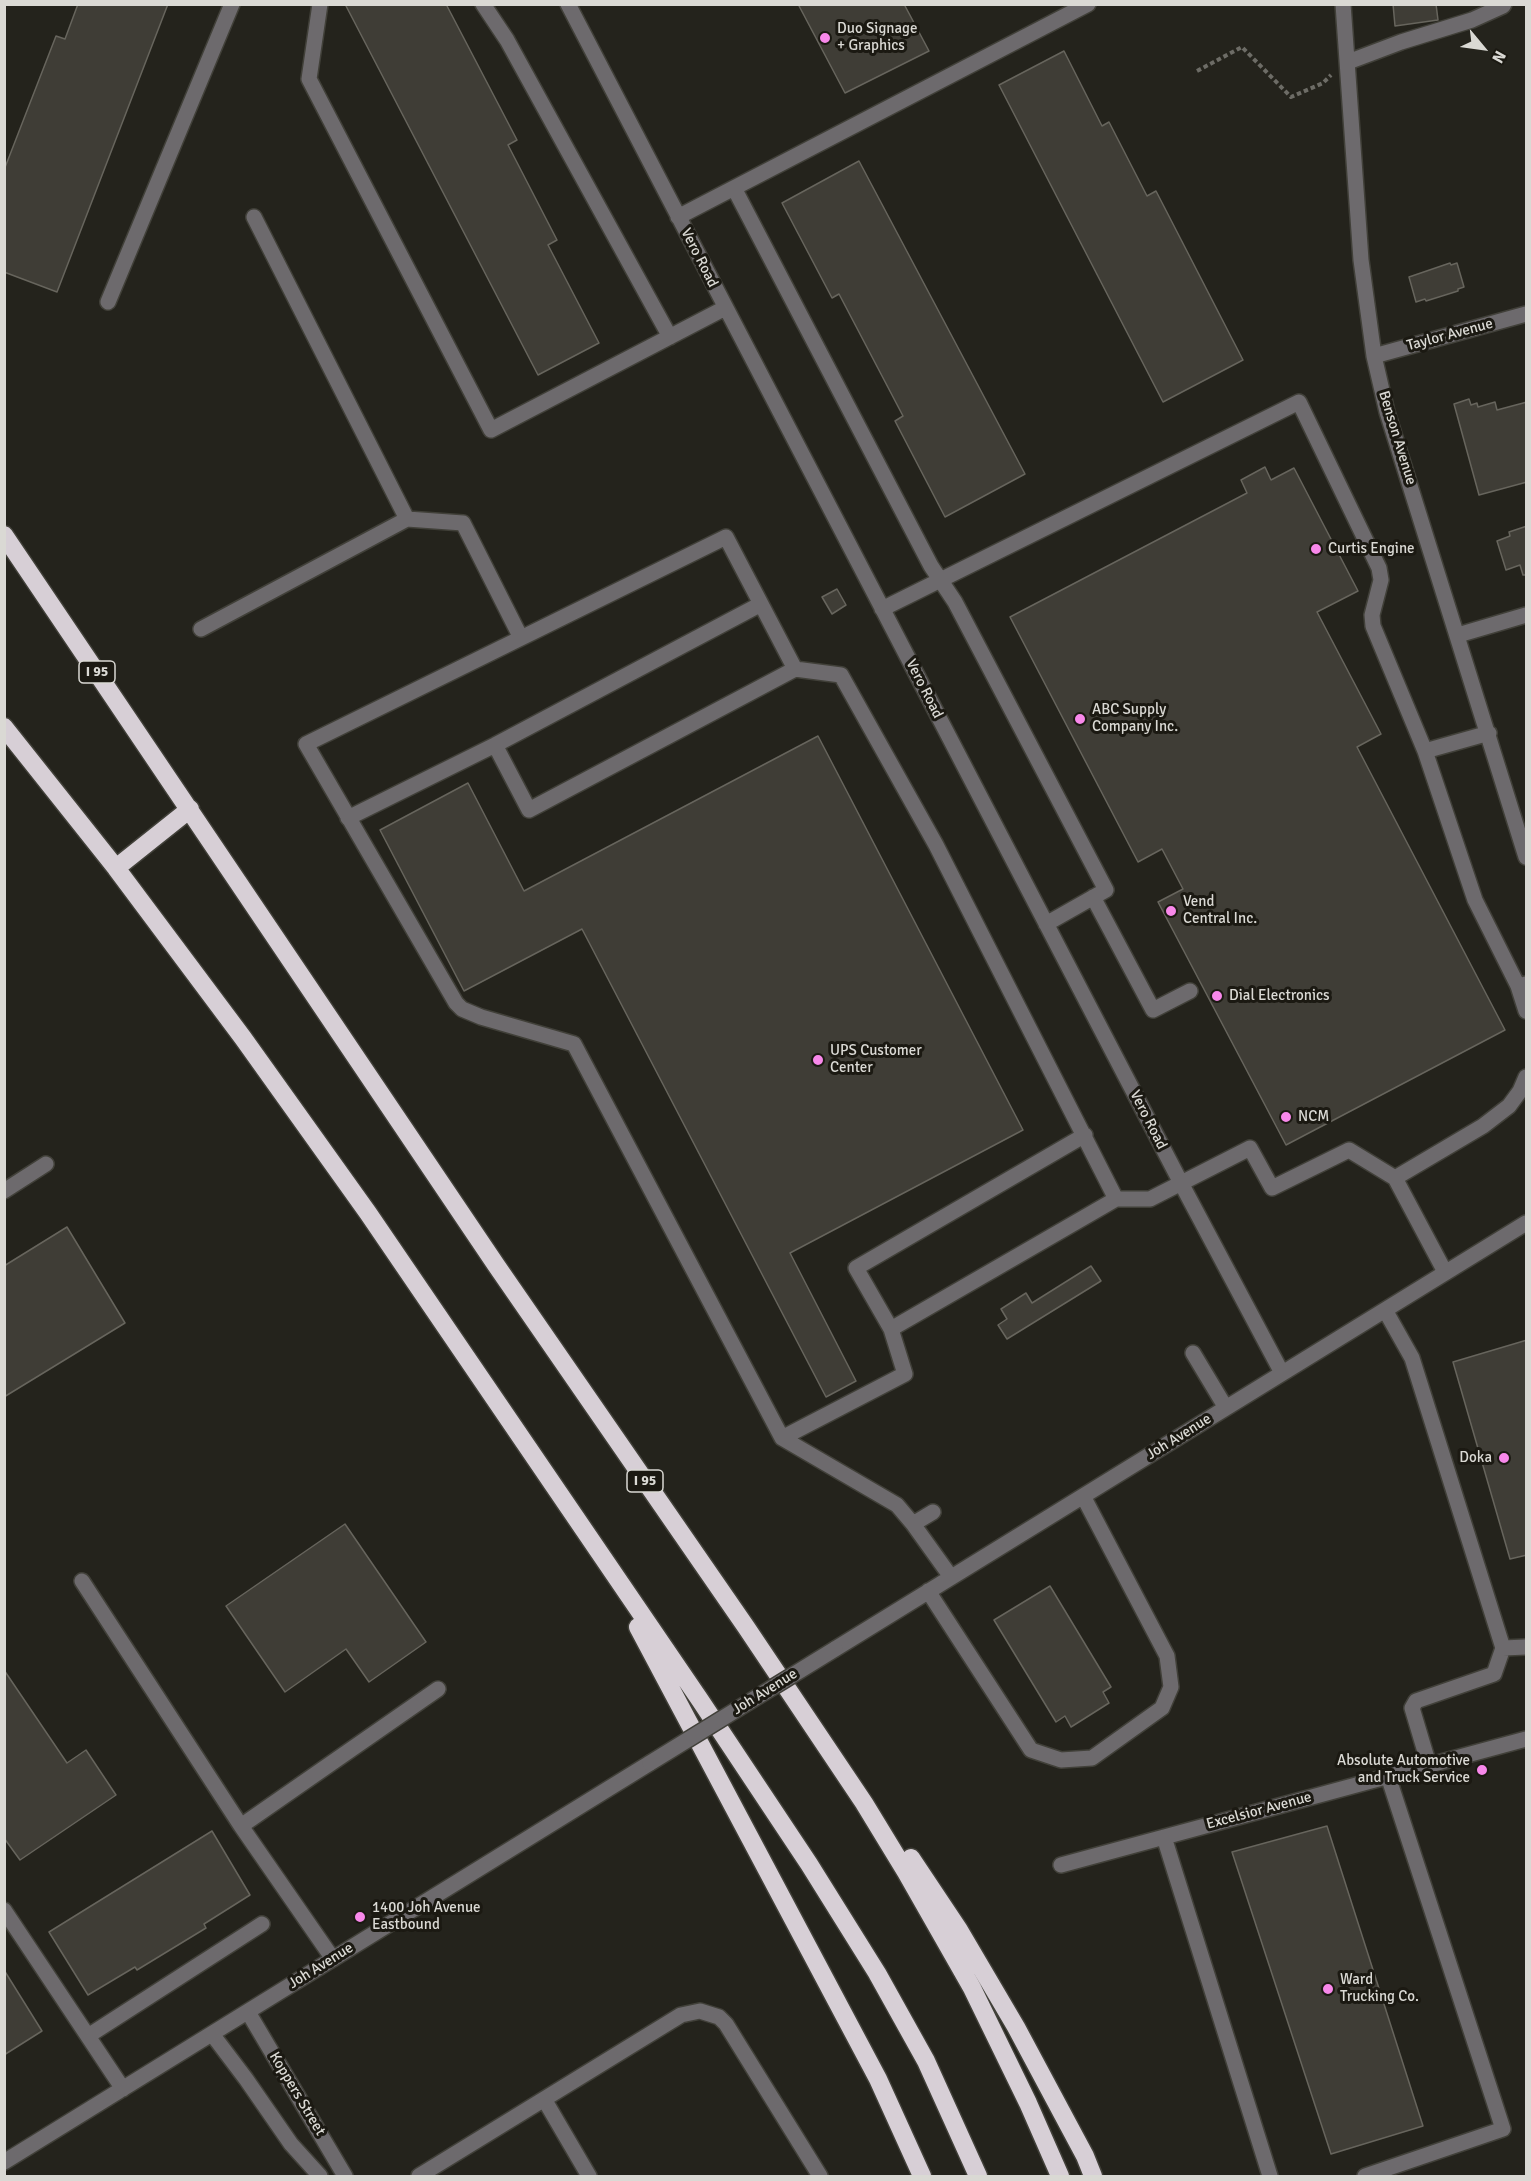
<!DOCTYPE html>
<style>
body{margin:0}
#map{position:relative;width:1531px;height:2181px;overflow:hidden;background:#24231c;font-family:Signika,sans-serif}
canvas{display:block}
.frame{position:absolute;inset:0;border:6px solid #dad9d4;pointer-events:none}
.north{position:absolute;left:1453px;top:18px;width:60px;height:60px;-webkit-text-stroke:4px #1b1912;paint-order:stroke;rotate:119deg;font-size:16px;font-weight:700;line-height:24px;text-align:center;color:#dad9d4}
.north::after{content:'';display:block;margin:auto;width:21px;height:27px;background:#dad9d4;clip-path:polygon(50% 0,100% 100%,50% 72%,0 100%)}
</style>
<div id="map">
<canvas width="1531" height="2181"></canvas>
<div class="frame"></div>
<div class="north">N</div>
</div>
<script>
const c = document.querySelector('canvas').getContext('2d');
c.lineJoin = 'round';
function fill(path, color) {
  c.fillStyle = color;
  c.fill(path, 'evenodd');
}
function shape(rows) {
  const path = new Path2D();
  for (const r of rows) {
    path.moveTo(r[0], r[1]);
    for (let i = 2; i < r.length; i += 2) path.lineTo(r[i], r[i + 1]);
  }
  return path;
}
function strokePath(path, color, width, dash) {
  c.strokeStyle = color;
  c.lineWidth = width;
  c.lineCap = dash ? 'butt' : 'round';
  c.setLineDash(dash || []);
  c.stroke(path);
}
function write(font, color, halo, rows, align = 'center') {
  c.font = font + ' Signika,sans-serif';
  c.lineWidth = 6;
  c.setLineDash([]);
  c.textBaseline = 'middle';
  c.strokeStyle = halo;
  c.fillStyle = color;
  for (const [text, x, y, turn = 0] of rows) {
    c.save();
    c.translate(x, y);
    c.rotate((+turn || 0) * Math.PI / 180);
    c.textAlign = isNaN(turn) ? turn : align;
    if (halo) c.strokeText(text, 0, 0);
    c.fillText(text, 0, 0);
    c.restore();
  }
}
const building = shape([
 [78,4,168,4,57,292,4,272,4,170,56,36,65,39,78,4],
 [345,4,446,4,517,140,508,145,557,240,548,245,599,343,538,375,345,4],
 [798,4,904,4,929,51,845,93,798,4],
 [1393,4,1436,4,1438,20,1395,26,1393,4],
 [1064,51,1102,126,1109,122,1147,196,1156,191,1243,360,1163,402,999,85,1064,51],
 [859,161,1025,474,945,517,895,421,903,416,839,294,832,298,782,203,859,161],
 [1450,263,1451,265,1457,263,1464,287,1458,289,1458,291,1426,301,1425,299,1416,302,1409,277,1450,263],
 [1469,399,1471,405,1477,403,1478,407,1495,402,1497,410,1527,402,1527,482,1479,495,1454,404,1469,399],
 [1265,467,1271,480,1294,468,1358,591,1317,612,1381,734,1357,747,1505,1030,1286,1145,1158,902,1183,889,1162,849,1138,862,1010,617,1247,493,1241,480,1265,467],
 [1527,526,1527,575,1523,575,1520,565,1506,570,1497,541,1510,536,1509,532,1527,526],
 [837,589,846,605,832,614,822,597,837,589],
 [818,736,1023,1130,790,1253,856,1381,826,1397,582,929,464,991,380,830,468,783,524,891,818,736],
 [67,1227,125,1323,4,1397,4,1266,67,1227],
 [1091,1266,1101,1281,1007,1339,998,1325,1007,1319,1001,1309,1026,1293,1032,1303,1091,1266],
 [1527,1340,1527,1555,1510,1559,1453,1362,1527,1340],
 [345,1524,426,1642,369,1682,346,1649,285,1692,226,1606,345,1524],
 [1050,1586,1111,1687,1103,1692,1109,1703,1071,1727,1065,1716,1056,1722,994,1620,1050,1586],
 [4,1670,67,1763,86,1750,116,1795,20,1860,4,1838,4,1670],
 [1327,1826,1423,2126,1331,2154,1232,1852,1327,1826],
 [212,1831,250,1895,204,1924,206,1928,137,1970,135,1967,88,1995,49,1932,212,1831],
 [4,1970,42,2031,4,2055,4,1970]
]);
fill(building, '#3f3d36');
strokePath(building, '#67655d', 1.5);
const minor = shape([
 [320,4,309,79,491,430,725,308],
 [483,4,507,40,670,337],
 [568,4,1181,1183,1282,1373],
 [1343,4,1361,260,1374,356,1387,412,1526,857],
 [1348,62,1401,42,1472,20,1503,6,1504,4],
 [734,188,931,566,955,602,1106,890,1046,924],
 [254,217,407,519,463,523,520,636],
 [678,217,1088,4],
 [108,302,232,4],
 [1374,356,1526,314],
 [882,609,1299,402,1379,568,1381,580,1372,615,1373,626,1425,751],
 [201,629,407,519],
 [1458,635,1526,615],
 [1489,733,1425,751,1475,900,1518,986,1526,984],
 [495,745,529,810,795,669],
 [348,818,495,745,761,604],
 [1093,897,1153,1010,1190,991],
 [1518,986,1526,1011],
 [4,1191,46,1164],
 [1445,1272,1395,1178,1483,1126,1509,1106,1520,1091,1526,1077],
 [1385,1310,1412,1358,1503,1648,1494,1674,1416,1701,1412,1708,1429,1765],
 [891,1329,856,1268,1085,1135],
 [1193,1353,1226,1408],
 [782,1438,905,1374,891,1329,1116,1199],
 [913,1524,933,1512],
 [951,1577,913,1524,897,1505,782,1438,574,1044,481,1017,462,1009,456,1003,306,744,726,537,795,669,841,675,936,845,1116,1199,1150,1199,1250,1148,1272,1188,1349,1150,1395,1178],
 [82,1581,241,1826,333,1959],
 [928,1591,1031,1750,1061,1760,1092,1758,1162,1708,1171,1687,1167,1656,1083,1496],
 [1503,1648,1526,1647],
 [835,1649,1526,1223],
 [241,1826,438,1689],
 [1164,1837,1270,2176],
 [1061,1865,1526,1739],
 [4,1910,123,2089],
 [248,2012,345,2176],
 [212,2034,246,2079,291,2144,320,2176],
 [88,2036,262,1924],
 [544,2099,589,2176],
 [4,2162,650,1763],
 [419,2176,681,2015,700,2011,719,2017,726,2024,820,2176],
 [1365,2176,1503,2129,1388,1776]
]);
const highway = shape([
 [4,535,496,1265,746,1627,864,1803,906,1872,972,1988,1028,2103,1060,2176],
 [4,727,116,868,243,1038,368,1213,700,1700,809,1864,877,1973,926,2061,978,2176],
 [116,868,190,809],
 [638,1627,878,2079,922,2176],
 [911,1858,959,1930,1016,2027,1085,2156,1093,2176]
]);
strokePath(minor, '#414039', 18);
strokePath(highway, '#414039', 21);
strokePath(shape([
 [1197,71,1242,47,1291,97,1323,83,1331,75]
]), '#6d6c66', 4, [4.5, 3]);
strokePath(minor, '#6d6a6d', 15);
strokePath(highway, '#d7cfd6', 18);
const minorBridge = shape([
 [650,1763,835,1649]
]);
strokePath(minorBridge, '#414039', 18, []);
strokePath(minorBridge, '#6d6a6d', 15);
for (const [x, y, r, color] of [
 [825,38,6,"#f888ea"],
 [1316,549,6,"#f888ea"],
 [1080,719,6,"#f888ea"],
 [1171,911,6,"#f888ea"],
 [1217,996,6,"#f888ea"],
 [818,1060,6,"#f888ea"],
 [1286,1117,6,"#f888ea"],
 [1504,1458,6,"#f888ea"],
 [1482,1770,6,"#f888ea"],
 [360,1917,6,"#f888ea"],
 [1328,1989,6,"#f888ea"]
]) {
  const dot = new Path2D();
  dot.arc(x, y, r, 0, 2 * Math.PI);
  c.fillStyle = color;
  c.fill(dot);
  strokePath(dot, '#1b1912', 2);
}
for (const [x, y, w] of [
 [97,672,36],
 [645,1481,36]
]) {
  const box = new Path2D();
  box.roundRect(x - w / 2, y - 11, w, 22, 4.5);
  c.fillStyle = '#1b1912';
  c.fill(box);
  strokePath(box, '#dad9d4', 1.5);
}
write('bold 14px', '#dad9d4', null, [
 ["I 95",97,672],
 ["I 95",645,1481]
]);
write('15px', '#dad9d4', '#1b1912', [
 ["Duo Signage",837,29],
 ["+ Graphics",837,46],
 ["Curtis Engine",1328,549],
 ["ABC Supply",1092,710],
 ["Company Inc.",1092,727],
 ["Vend",1183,902],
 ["Central Inc.",1183,919],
 ["Dial Electronics",1229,996],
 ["UPS Customer",830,1051],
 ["Center",830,1068],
 ["NCM",1298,1117],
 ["Doka",1492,1458,"right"],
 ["Absolute Automotive",1470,1761,"right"],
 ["and Truck Service",1470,1778,"right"],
 ["1400 Joh Avenue",372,1908],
 ["Eastbound",372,1925],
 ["Ward",1340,1980],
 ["Trucking Co.",1340,1997]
], 'left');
write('15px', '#dad9d4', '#1b1912', [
 ["Vero Road",699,258,63],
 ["Taylor Avenue",1450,335,-15],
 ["Benson Avenue",1397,438,73],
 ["Vero Road",924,689,63],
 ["Vero Road",1148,1120,63],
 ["Joh Avenue",1179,1437,-32],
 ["Joh Avenue",765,1692,-32],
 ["Excelsior Avenue",1259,1811,-15],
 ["Joh Avenue",321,1966,-32],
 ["Koppers Street",297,2094,59]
]);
</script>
